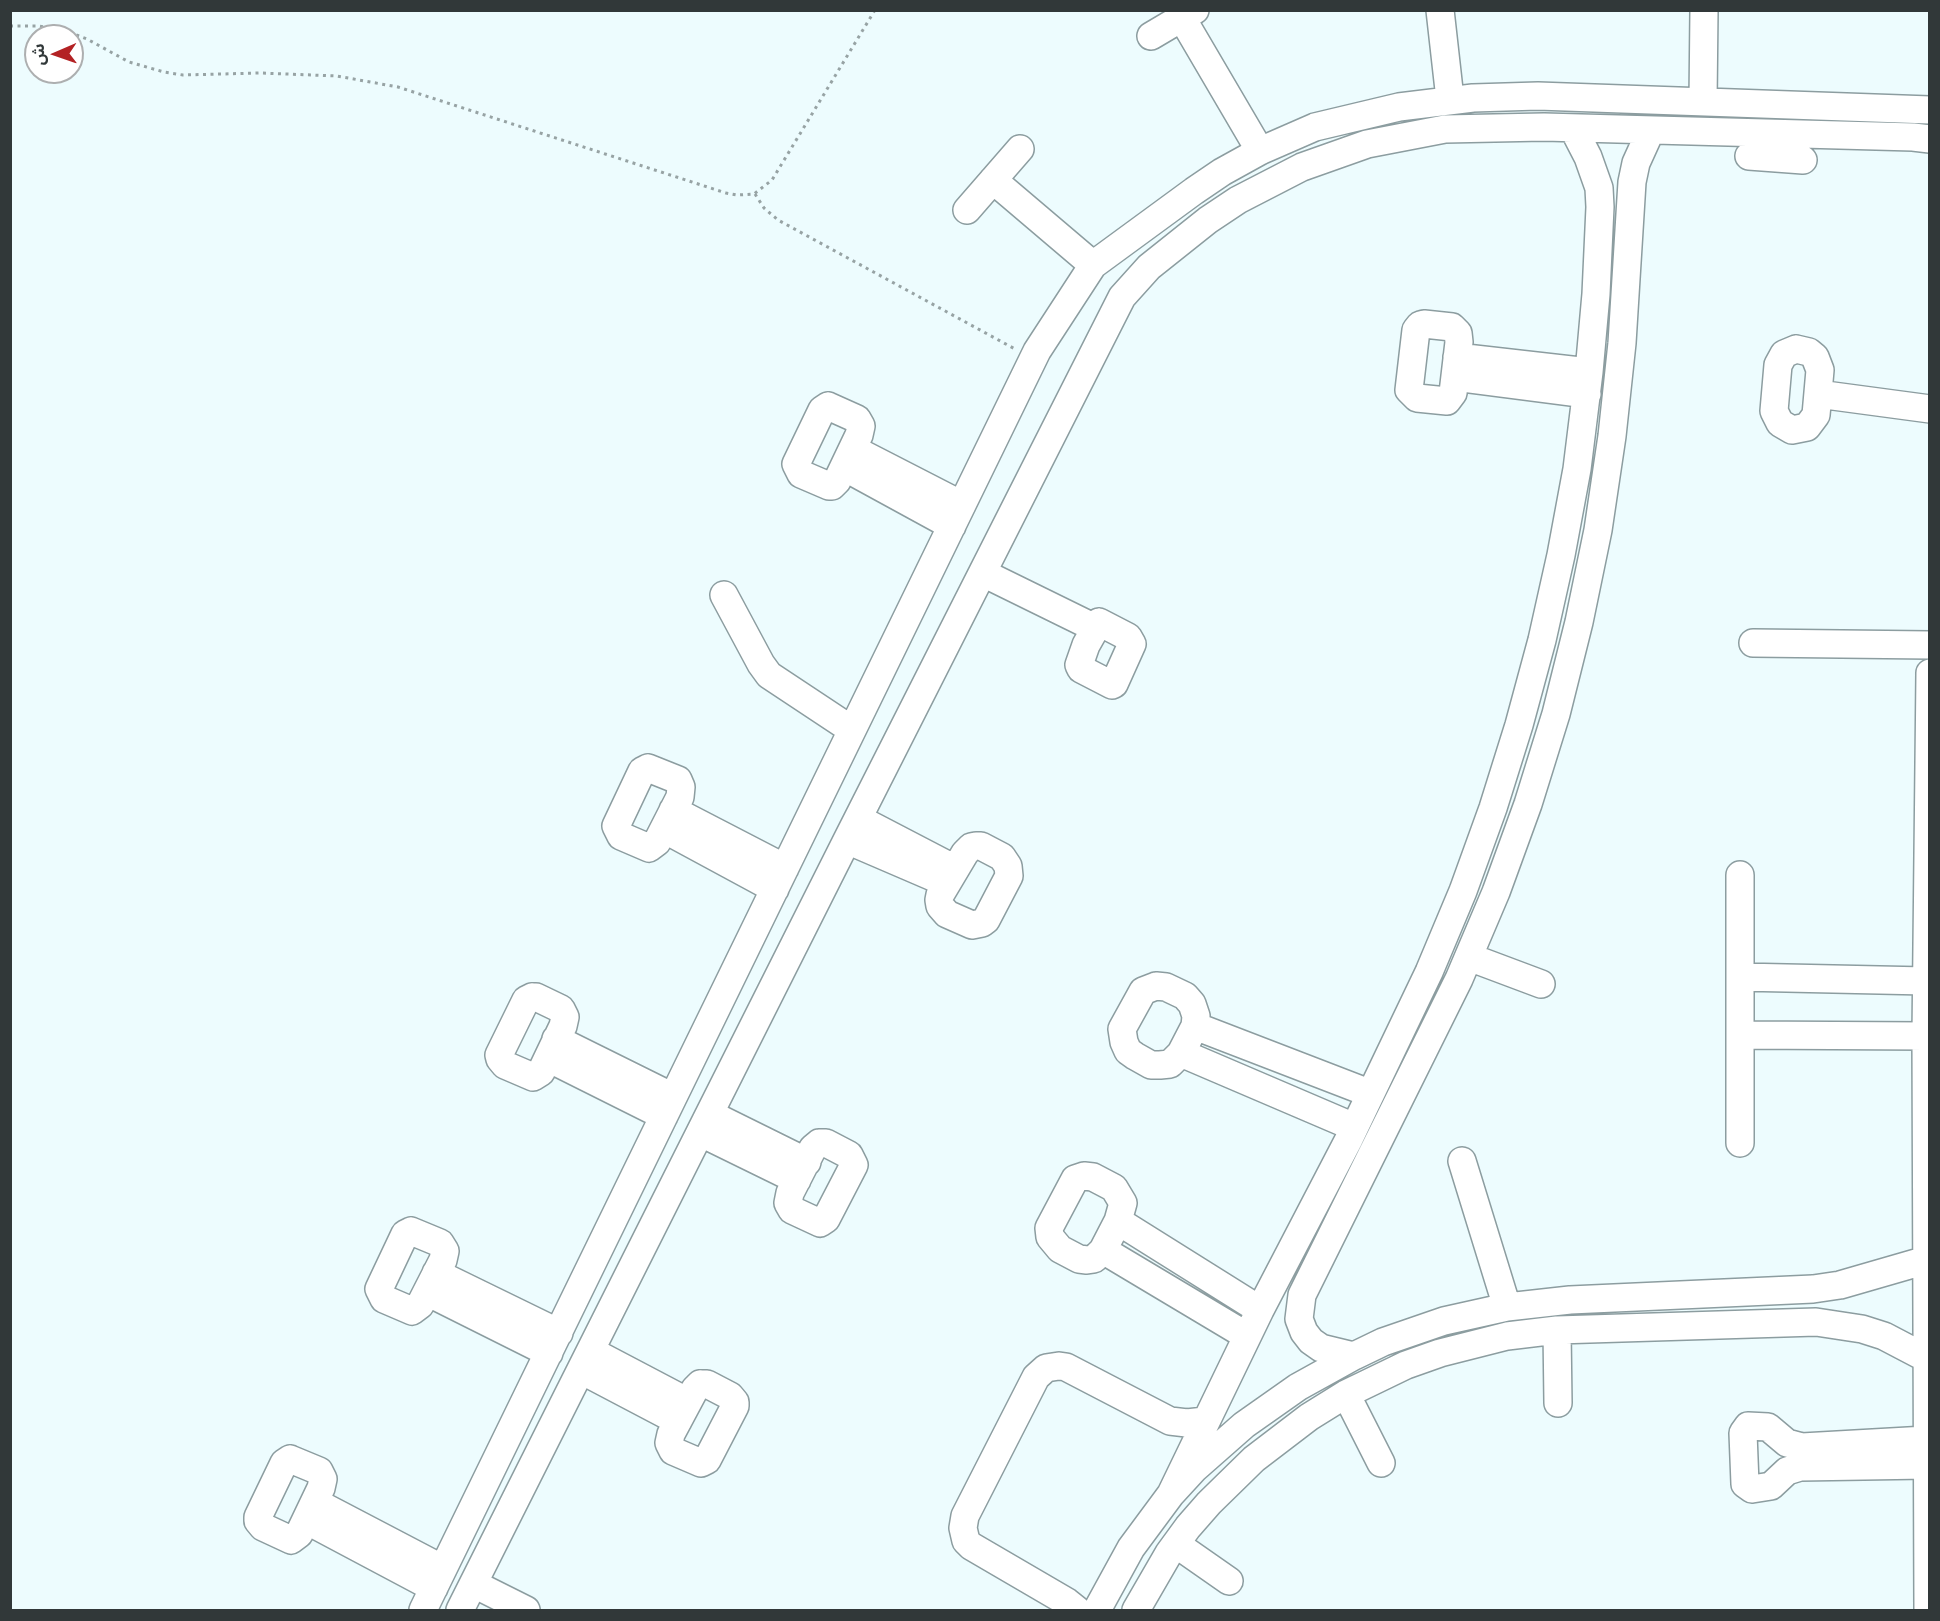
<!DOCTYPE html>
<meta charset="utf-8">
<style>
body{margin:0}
#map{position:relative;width:1940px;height:1621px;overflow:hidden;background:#edfcfe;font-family:"PT Serif","Noto Sans Arabic",serif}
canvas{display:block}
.frame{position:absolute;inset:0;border:12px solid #313839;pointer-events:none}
.north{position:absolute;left:24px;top:24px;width:60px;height:60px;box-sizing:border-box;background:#fff;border:2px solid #adafb0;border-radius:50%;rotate:268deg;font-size:16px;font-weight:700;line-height:24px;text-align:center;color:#313839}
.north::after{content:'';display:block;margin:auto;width:21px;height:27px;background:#b32224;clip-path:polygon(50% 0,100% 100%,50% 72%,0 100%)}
</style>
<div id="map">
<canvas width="1940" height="1621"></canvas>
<div class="frame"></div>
<div class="north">ش</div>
</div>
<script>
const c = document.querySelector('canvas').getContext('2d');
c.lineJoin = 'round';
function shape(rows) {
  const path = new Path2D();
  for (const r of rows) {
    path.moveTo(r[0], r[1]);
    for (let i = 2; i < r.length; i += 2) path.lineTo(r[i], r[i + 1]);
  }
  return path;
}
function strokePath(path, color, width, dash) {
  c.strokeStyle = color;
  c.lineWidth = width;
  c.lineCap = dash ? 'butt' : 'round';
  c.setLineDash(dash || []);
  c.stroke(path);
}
const minor = shape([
 [1440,10,1450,99],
 [1182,18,1260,151],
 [1151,36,1195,10],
 [1703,102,1704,10],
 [1749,156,1803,160],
 [993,180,1093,265],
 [967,210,1020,149],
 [1424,324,1452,327,1458,333,1459,342,1453,393,1447,401,1417,398,1409,390,1416,330,1420,325,1424,324],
 [1796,349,1809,352,1815,357,1820,370,1816,415,1807,427,1792,430,1780,423,1774,411,1778,365,1784,354,1796,349],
 [1457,357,1589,372],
 [1455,377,1587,394],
 [1818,394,1930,409],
 [828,406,857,419,861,426,859,435,837,481,832,486,829,486,801,474,796,464,822,410,828,406],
 [853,449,962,505],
 [844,467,952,526],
 [983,573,1095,628],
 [724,595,761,664,769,675,852,730],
 [1099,622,1128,637,1132,644,1114,684,1112,685,1081,669,1079,665,1086,645,1099,622],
 [1753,643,1930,645],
 [648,768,678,780,681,787,680,797,657,842,649,848,621,836,616,826,642,771,648,768],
 [673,810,785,868],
 [859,819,955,869],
 [664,829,775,889],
 [847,840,947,883],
 [976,846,981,846,1002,857,1008,866,1009,876,986,920,982,923,972,925,947,914,940,906,939,900,940,895,965,853,971,847,976,846],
 [1740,875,1740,1143],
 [1469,957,1541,984],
 [1740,977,1926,981],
 [1156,986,1166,987,1185,996,1192,1004,1196,1016,1195,1026,1181,1053,1170,1064,1160,1065,1151,1065,1135,1056,1128,1051,1124,1042,1122,1029,1143,991,1156,986],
 [532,997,536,997,561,1009,565,1017,563,1026,541,1072,533,1077,505,1065,500,1059,499,1055,526,1000,532,997],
 [1195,1026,1369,1093],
 [1740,1035,1926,1036],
 [556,1039,673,1097],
 [1181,1053,1354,1127],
 [548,1058,664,1116],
 [710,1114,807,1162],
 [701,1133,797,1180],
 [819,1143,826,1143,849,1155,854,1165,826,1219,820,1223,792,1210,788,1203,790,1193,813,1148,819,1143],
 [1462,1161,1507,1307],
 [1084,1176,1093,1177,1114,1188,1123,1203,1118,1221,1103,1250,1094,1259,1087,1260,1079,1259,1060,1249,1050,1237,1049,1228,1075,1179,1084,1176],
 [1118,1221,1260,1310],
 [411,1231,440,1243,445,1251,443,1260,420,1305,412,1311,384,1299,379,1289,405,1234,411,1231],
 [1103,1250,1247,1336],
 [436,1273,559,1333],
 [427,1292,549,1353],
 [1557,1330,1558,1403],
 [591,1351,688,1402],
 [1354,1356,1321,1348,1311,1341,1304,1332,1299,1319,1302,1295,1459,979,1496,892,1528,804,1556,714,1579,622,1598,530,1612,436,1622,343,1632,182,1636,163,1651,130],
 [581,1370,678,1421],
 [700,1384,707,1384,730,1396,735,1402,735,1406,707,1460,701,1463,673,1451,669,1443,671,1434,695,1389,700,1384],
 [1346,1394,1381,1463],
 [1926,1440,1802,1447,1787,1443,1768,1427,1748,1426,1743,1433,1745,1484,1752,1489,1771,1486,1787,1471,1800,1467,1927,1465],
 [290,1459,319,1471,323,1479,321,1488,299,1534,291,1540,263,1527,258,1521,258,1517,284,1463,290,1459],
 [1171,1494,1260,1310,1349,1139,1429,972,1463,891,1493,808,1519,725,1542,640,1561,555,1577,469,1589,372,1596,294,1600,207,1599,188,1588,157,1573,128],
 [315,1502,443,1569],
 [306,1520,434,1588],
 [1176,1544,1229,1581],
 [474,1584,526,1610],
 [423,1610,1037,351,1093,265,1194,191,1222,172,1260,151,1315,127,1399,107,1473,98,1538,96,1930,110],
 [460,1610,847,840,1122,297,1149,267,1208,220,1238,200,1302,167,1367,144,1445,129,1544,127,1913,137,1930,139],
 [1077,1610,1067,1602,971,1546,966,1541,963,1528,965,1516,1036,1377,1046,1368,1059,1366,1066,1367,1170,1421,1187,1423,1205,1421],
 [1097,1610,1131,1548,1171,1494,1194,1469,1244,1425,1298,1387,1354,1356,1383,1342,1444,1321,1507,1307,1570,1300,1813,1289,1840,1285,1930,1259],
 [1136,1610,1169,1553,1188,1527,1209,1503,1254,1459,1309,1417,1346,1394,1406,1365,1440,1353,1507,1336,1557,1330,1816,1322,1862,1329,1884,1336,1926,1358],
 [1928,1610,1926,1036,1930,673]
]);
strokePath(minor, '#8c9da0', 30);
strokePath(shape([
 [10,26,39,26,63,30,87,39,129,62,164,72,183,75,260,73,337,76,398,87,726,193,737,195,754,194,772,180,875,10],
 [755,194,764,208,778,220,1015,349]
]), '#97a3a4', 3, [3, 4.5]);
strokePath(minor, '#fff', 27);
</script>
